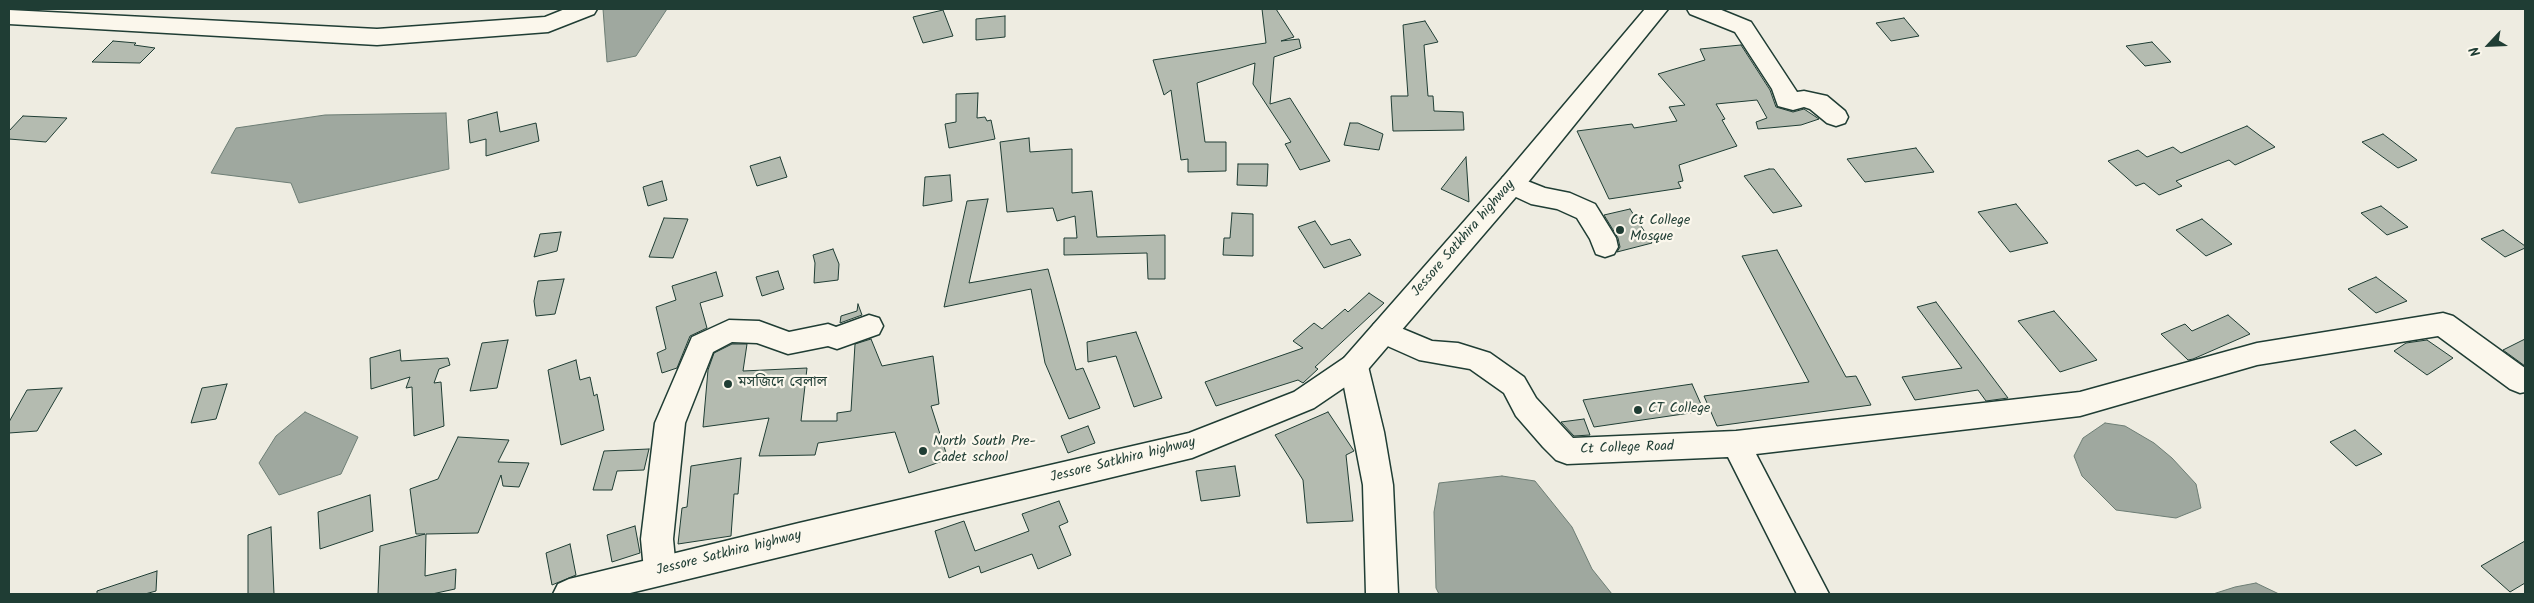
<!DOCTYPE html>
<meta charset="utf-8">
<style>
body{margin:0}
#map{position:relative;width:2534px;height:603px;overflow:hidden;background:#eeece1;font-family:Kalam,sans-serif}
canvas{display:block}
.frame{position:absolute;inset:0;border:10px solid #1f3d34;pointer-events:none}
.north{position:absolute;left:2464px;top:20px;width:50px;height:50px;-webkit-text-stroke:4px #fbf7ec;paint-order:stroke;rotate:245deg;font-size:14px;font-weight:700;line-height:20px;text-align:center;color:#1f3d34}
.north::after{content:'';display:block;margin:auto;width:18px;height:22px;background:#1f3d34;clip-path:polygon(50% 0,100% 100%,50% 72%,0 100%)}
</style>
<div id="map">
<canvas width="2534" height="603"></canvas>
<div class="frame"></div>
<div class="north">N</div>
</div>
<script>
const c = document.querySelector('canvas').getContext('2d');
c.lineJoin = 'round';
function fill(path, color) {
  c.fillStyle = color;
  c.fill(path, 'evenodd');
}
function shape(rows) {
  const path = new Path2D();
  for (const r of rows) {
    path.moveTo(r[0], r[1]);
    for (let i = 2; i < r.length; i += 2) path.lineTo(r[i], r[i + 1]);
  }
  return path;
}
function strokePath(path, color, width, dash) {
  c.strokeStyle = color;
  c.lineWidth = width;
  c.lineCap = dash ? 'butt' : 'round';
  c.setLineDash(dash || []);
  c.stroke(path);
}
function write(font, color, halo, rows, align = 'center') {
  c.font = font + ' Kalam,"Noto Sans Bengali",sans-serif';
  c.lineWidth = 4.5;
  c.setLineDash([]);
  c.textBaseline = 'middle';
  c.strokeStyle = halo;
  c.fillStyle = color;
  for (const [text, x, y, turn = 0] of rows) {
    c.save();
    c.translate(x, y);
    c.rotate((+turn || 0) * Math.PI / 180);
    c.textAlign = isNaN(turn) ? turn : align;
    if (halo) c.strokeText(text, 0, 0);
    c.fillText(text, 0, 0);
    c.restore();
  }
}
const water = shape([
 [603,9,667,9,636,56,607,62,603,9],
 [446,113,449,169,299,203,291,183,211,173,236,128,325,115,446,113],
 [305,412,358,437,341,474,279,495,259,463,276,436,305,412],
 [2105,423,2125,426,2154,443,2172,458,2196,484,2201,508,2176,518,2116,510,2082,476,2074,456,2083,438,2105,423],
 [1502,476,1535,481,1572,527,1592,569,1612,594,1439,594,1436,588,1434,512,1439,483,1502,476],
 [2256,583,2279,594,2213,594,2235,587,2256,583]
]);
fill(water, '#9fa89f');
strokePath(water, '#6c7d74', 1);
const building = shape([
 [1262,9,1276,9,1294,37,1281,41,1299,39,1301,48,1274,57,1270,104,1290,98,1330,161,1300,170,1285,144,1291,142,1253,84,1255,63,1197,83,1205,142,1226,142,1226,171,1188,172,1188,159,1181,160,1171,90,1164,95,1153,60,1266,43,1262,9],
 [943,10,953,36,923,43,913,17,943,10],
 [1005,16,1005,37,976,40,976,19,1005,16],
 [1904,18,1919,36,1891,41,1876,23,1904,18],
 [1425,21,1438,42,1424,45,1428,96,1433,96,1434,111,1463,112,1464,130,1393,131,1391,96,1408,96,1403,25,1425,21],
 [113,41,136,43,134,45,155,48,140,63,92,62,113,41],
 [2152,42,2171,62,2145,66,2126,46,2152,42],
 [1741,45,1770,90,1776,107,1793,112,1804,109,1819,119,1801,125,1758,129,1756,122,1767,118,1757,100,1716,104,1725,119,1722,120,1737,146,1679,165,1683,181,1678,182,1681,188,1609,199,1577,131,1632,124,1634,128,1677,121,1669,107,1685,105,1658,74,1705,60,1700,49,1741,45],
 [978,93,977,118,985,117,987,121,991,120,995,139,949,148,945,124,956,122,956,94,978,93],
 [497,112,500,132,536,123,539,141,486,156,486,139,470,143,468,120,497,112],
 [23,116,67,118,46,142,9,139,9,131,23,116],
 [1350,123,1358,123,1383,134,1379,150,1344,145,1350,123],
 [2247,126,2275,147,2235,165,2229,160,2176,181,2182,186,2159,195,2144,183,2136,186,2108,161,2138,150,2147,157,2173,147,2181,153,2247,126],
 [2383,134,2417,160,2398,168,2362,142,2383,134],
 [1029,138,1030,152,1072,149,1072,193,1092,191,1097,237,1165,235,1165,279,1148,279,1147,253,1064,255,1064,238,1077,238,1075,216,1057,221,1053,208,1007,212,1000,142,1029,138],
 [1916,148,1934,172,1865,182,1847,159,1916,148],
 [780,157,787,177,757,186,750,166,780,157],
 [1466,157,1469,202,1441,189,1466,157],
 [1238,164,1268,164,1267,186,1237,185,1238,164],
 [1769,169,1774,169,1802,206,1773,213,1744,176,1769,169],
 [950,175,952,201,923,206,925,177,950,175],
 [662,181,667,200,648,206,643,187,662,181],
 [988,199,969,283,1048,269,1076,370,1083,368,1100,408,1069,419,1045,363,1031,289,944,307,967,201,988,199],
 [2016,204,2048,243,2010,252,1978,212,2016,204],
 [2381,206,2408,227,2387,235,2361,213,2381,206],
 [1630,209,1652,243,1617,252,1620,247,1618,238,1604,215,1630,209],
 [1232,213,1253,214,1253,256,1223,255,1224,238,1230,238,1232,213],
 [664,218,688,219,673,258,649,257,664,218],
 [2202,219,2232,244,2206,256,2176,230,2202,219],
 [1315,221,1331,245,1350,239,1361,255,1324,268,1298,227,1315,221],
 [2503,230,2525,246,2525,248,2505,257,2481,239,2503,230],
 [561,232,557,251,534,257,540,234,561,232],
 [833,249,839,264,838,280,814,283,815,263,813,255,833,249],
 [1777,250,1846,377,1856,376,1871,405,1717,426,1704,396,1809,382,1742,256,1777,250],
 [778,271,784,289,762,296,756,277,778,271],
 [716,272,723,296,700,303,707,328,690,336,677,368,662,373,657,353,666,349,656,307,676,300,672,286,716,272],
 [2376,277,2407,301,2376,313,2348,289,2376,277],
 [564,279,555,314,536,316,534,301,538,281,564,279],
 [1369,293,1384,303,1315,367,1318,369,1303,383,1298,380,1216,406,1205,382,1303,348,1293,341,1314,323,1322,329,1345,309,1348,312,1369,293],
 [1936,302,2008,398,1986,401,1978,390,1915,400,1902,377,1962,368,1917,307,1936,302],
 [858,304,862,315,840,323,841,316,857,311,858,304],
 [2054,311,2097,360,2060,372,2018,321,2054,311],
 [2228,315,2250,334,2193,359,2188,360,2161,334,2185,324,2192,331,2228,315],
 [1136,332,1162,398,1134,407,1116,356,1088,362,1087,342,1136,332],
 [871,339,882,366,933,356,939,404,931,406,948,459,909,473,895,432,818,443,815,455,759,456,769,418,703,427,708,370,714,353,732,344,747,344,743,371,807,368,801,421,837,421,837,413,851,411,855,344,871,339],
 [2525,339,2525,366,2503,350,2525,339],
 [508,340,497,388,470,391,482,343,508,340],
 [2427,340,2453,358,2427,375,2394,351,2406,343,2427,340],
 [400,350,401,361,448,358,450,365,439,369,434,383,441,382,444,426,414,436,412,387,406,388,410,377,371,389,370,358,400,350],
 [576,360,580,380,590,377,594,396,597,394,604,430,561,445,548,370,576,360],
 [227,384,216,419,191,423,202,388,227,384],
 [1692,384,1704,411,1594,427,1583,400,1692,384],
 [62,388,37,431,9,433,9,422,27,390,62,388],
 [1328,412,1354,451,1346,455,1353,521,1307,523,1303,480,1275,435,1328,412],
 [1584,419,1590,435,1574,436,1561,422,1584,419],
 [1088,426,1095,443,1068,453,1061,436,1088,426],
 [2355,430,2382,454,2356,466,2330,442,2355,430],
 [458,437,509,440,498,462,529,463,519,487,503,486,501,475,478,533,426,534,425,576,456,569,455,589,432,594,378,594,380,546,425,534,416,534,410,489,438,479,458,437],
 [649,449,644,470,617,471,612,490,593,490,604,451,649,449],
 [741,458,738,494,734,494,731,536,678,544,682,508,687,507,691,466,741,458],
 [1235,466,1240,496,1201,501,1196,471,1235,466],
 [370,495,373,531,320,549,318,512,370,495],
 [1059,501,1068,522,1059,526,1071,555,1038,569,1032,554,981,573,979,566,949,578,935,531,964,521,975,551,1029,531,1022,514,1059,501],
 [635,526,640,553,612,562,607,535,635,526],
 [271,527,274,594,248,594,248,535,271,527],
 [2525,541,2525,583,2510,592,2481,566,2525,541],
 [570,544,576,575,552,585,546,553,570,544],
 [157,571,156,591,145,594,97,594,97,591,157,571]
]);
fill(building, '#b4bbb0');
strokePath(building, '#1f3d34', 1);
const minor = shape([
 [565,9,597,9,594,14,548,32,377,45,9,24,9,10,377,29,545,17,565,9],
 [1687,9,1719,9,1751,22,1797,92,1804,91,1827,96,1845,111,1848,117,1845,123,1836,126,1827,123,1810,109,1804,107,1793,110,1778,106,1772,89,1735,32,1690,14,1687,9],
 [1512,175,1545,188,1570,193,1595,204,1616,238,1618,247,1614,254,1605,257,1596,254,1590,239,1577,218,1557,209,1531,204,1503,191,1499,184,1503,177,1512,175],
 [2443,313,2453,316,2525,368,2525,392,2520,393,2510,389,2438,336,2257,365,2080,416,1756,454,1829,594,1797,594,1728,457,1567,464,1556,460,1543,447,1516,416,1504,393,1470,369,1419,360,1374,340,1370,332,1374,324,1384,321,1432,341,1458,343,1490,353,1524,377,1536,398,1573,438,1736,431,2080,392,2257,343,2443,313],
 [869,315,879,318,883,326,879,334,837,349,828,346,788,354,757,343,732,342,713,352,685,423,673,539,676,570,671,580,660,584,649,580,644,570,641,539,655,423,692,337,729,320,759,321,789,332,828,324,836,327,869,315],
 [1354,355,1364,358,1368,366,1384,432,1393,485,1398,594,1366,594,1363,485,1340,366,1344,358,1354,355]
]);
const highway = shape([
 [1645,9,1668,9,1521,191,1364,374,1314,408,1192,458,626,594,553,594,558,584,569,579,799,523,1189,433,1294,392,1344,358,1503,177,1645,9]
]);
strokePath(minor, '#1f3d34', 3);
strokePath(highway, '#1f3d34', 3);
fill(minor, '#fbf7ec');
fill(highway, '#fbf7ec');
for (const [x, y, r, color] of [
 [1620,230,5,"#1f3d34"],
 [728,384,5,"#1f3d34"],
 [1638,410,5,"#1f3d34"],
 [923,451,5,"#1f3d34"]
]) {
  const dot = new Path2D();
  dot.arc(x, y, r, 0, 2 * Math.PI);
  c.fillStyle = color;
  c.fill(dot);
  strokePath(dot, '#fbf7ec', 2);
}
write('14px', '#1f3d34', '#fbf7ec', [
 ["Ct College",1630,222],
 ["Mosque",1630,238],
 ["মসজিদে বেলাল",738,384],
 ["CT College",1648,410],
 ["North South Pre-",933,443],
 ["Cadet school",933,459]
], 'left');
write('14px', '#1f3d34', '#fbf7ec', [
 ["Jessore Satkhira highway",1464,239,-49],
 ["Ct College Road",1627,449,-2],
 ["Jessore Satkhira highway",1123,461,-14],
 ["Jessore Satkhira highway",729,554,-14]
]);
</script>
